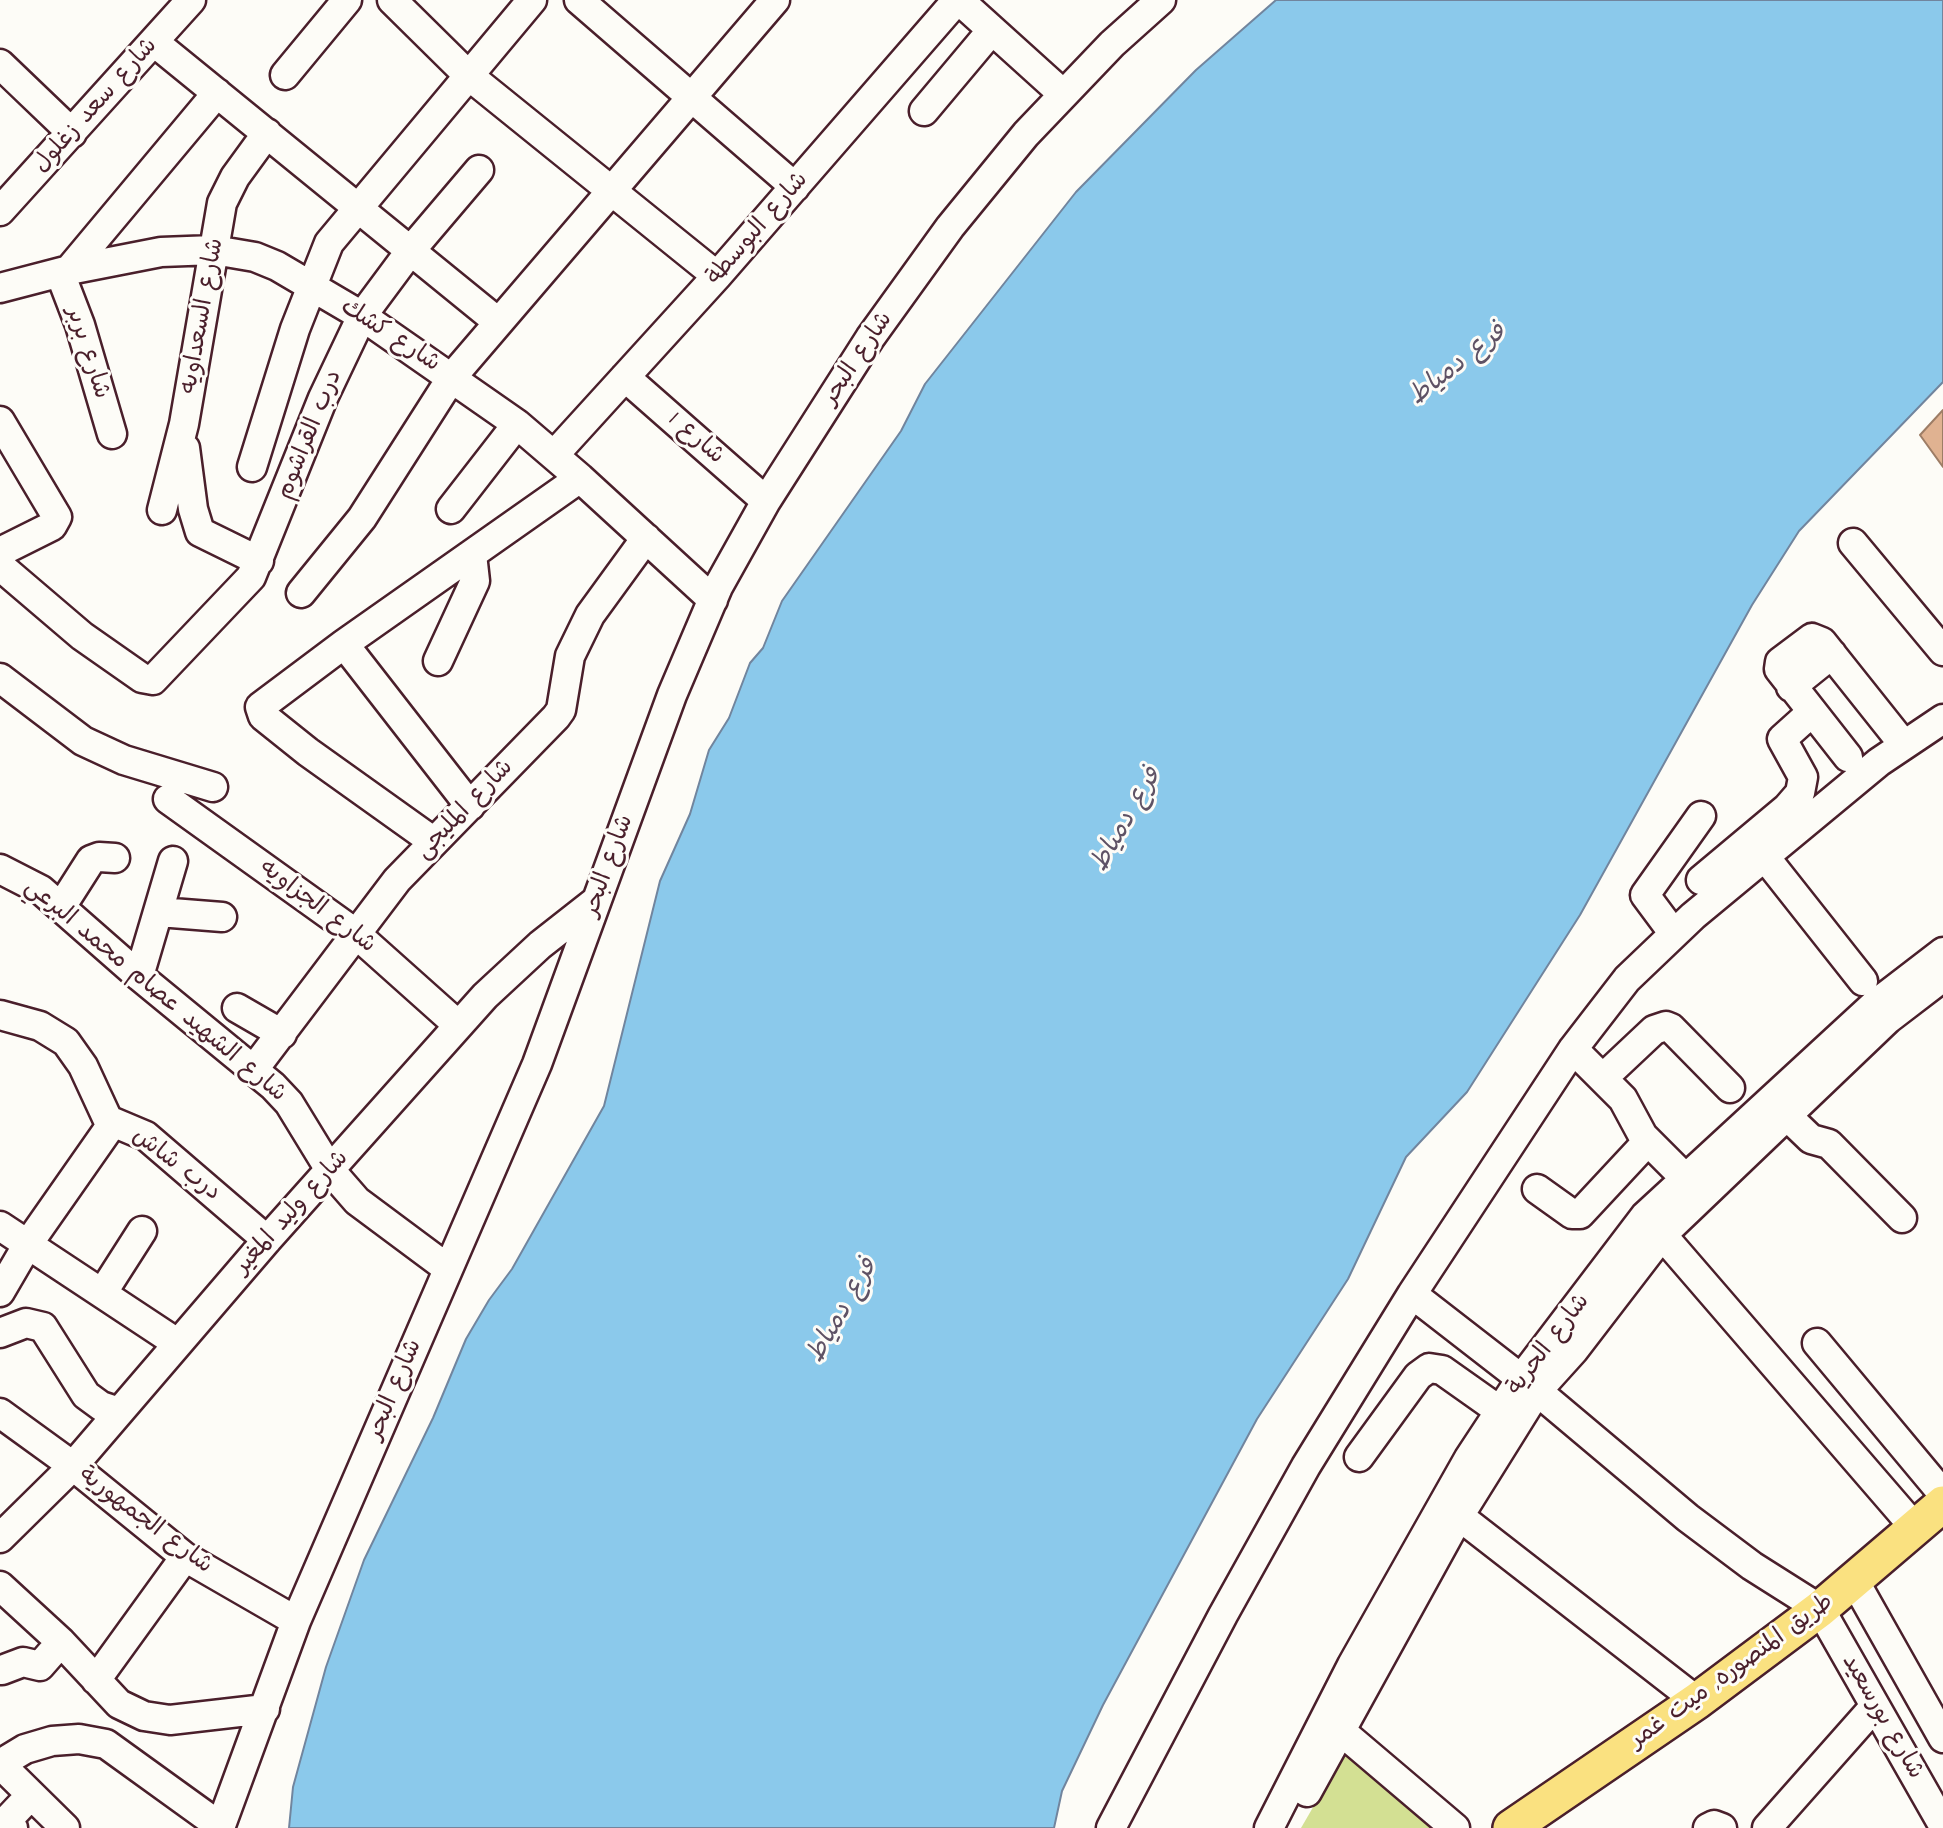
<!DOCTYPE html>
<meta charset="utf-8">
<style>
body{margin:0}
canvas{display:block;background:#fdfcf7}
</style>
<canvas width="1943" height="1828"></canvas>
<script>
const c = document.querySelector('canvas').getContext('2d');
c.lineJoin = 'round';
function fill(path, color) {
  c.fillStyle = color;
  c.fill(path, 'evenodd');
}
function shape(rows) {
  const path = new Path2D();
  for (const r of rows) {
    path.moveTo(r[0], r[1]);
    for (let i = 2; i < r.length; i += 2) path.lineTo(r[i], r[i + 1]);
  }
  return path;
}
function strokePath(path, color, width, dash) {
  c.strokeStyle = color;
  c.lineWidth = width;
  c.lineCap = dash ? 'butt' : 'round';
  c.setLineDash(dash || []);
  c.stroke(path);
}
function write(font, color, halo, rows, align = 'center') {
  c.font = font + ' "Architects Daughter","Playpen Sans Arabic",sans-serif';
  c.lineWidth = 6;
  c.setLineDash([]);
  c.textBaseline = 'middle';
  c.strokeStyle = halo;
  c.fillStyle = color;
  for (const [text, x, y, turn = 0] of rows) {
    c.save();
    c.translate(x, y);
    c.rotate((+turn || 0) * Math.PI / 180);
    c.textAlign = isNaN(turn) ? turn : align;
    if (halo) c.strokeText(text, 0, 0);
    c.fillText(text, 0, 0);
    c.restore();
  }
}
fill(shape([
 [1348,1747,1439,1828,1301,1828]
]), '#d3e093');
const water = shape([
 [1276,0,1943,0,1943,382,1799,531,1752,605,1580,915,1467,1092,1406,1157,1348,1279,1257,1419,1103,1705,1062,1791,1054,1828,289,1828,293,1787,326,1667,364,1560,433,1418,466,1339,489,1300,512,1269,604,1106,660,881,690,814,709,750,729,718,750,663,763,648,782,601,901,431,925,384,1076,192,1196,70,1276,0]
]);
fill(water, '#8bc9eb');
strokePath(water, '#71859e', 2);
const building = shape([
 [1943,410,1943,467,1920,435,1943,410]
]);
fill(building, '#e0b291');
strokePath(building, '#9d7d66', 2);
const minor = shape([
 [392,0,468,75,717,276],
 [579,0,795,187],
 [959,0,1063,94],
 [154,42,498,322],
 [0,64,72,133],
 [285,75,347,0],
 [924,111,992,30],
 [0,211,191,0],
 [69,270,217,93],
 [60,273,80,325,112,434],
 [0,288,69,270,161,252,214,250,255,257,277,266,362,316,517,424,580,478,713,600],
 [625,377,766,501],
 [0,421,57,517,52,526,0,552],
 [185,448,193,509,200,532,259,561],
 [554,455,717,276,957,0],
 [252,467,295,329,329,243,532,0],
 [451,509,517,424],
 [162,510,184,424,222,203,235,177,267,133],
 [1853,543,1943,651],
 [0,566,82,636,142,678,153,680,251,577,323,398,362,316,411,250,479,170],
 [301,593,362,518,452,377,775,0],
 [344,644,470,806],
 [438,661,475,581,472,554],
 [0,678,83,741,124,760,213,787],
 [1791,687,1832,654],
 [1848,757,1779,669,1780,662,1812,638,1822,642,1904,745],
 [168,799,355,933,458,1025],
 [434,842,308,752,263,716,260,707,344,644,580,478],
 [1765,857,1863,981],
 [0,869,41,890,139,976,273,1086,289,1103,330,1170,357,1201,447,1268],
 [1701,880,1787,808,1800,793,1803,777,1782,739,1812,712],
 [61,907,91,860,99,857,115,858],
 [159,912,222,917],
 [1674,934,1645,895,1701,816],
 [139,976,173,861],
 [237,1008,282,1034],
 [0,1015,40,1026,66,1042,83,1066,108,1120,146,1136,267,1240],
 [1573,1049,1623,1099,1643,1136,1685,1178],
 [254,1069,397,880,556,717,561,710,570,656,590,615,646,538],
 [1603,1078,1654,1030,1666,1026,1671,1028,1730,1088],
 [1786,1115,1811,1139,1829,1144,1902,1218],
 [1537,1189,1572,1214,1580,1214,1648,1141],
 [1650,1221,1916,1529],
 [0,1226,177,1343],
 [0,1292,28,1244,112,1124],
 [103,1292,142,1231],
 [1412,1294,1537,1391,1688,1518,1752,1566,1820,1609,1943,1825],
 [0,1333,26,1323,43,1327,86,1395,101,1406,119,1412],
 [1817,1343,1943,1494],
 [0,1413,73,1466,185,1557,296,1621],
 [1359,1457,1418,1376,1429,1368,1442,1370,1500,1411],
 [1459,1516,1697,1701],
 [0,1538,73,1466,267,1240,485,996,540,945,596,901],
 [1854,1580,1943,1738],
 [0,1586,61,1642,119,1704,144,1716,170,1720,265,1709],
 [2,1670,23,1662,40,1666,61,1642],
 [96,1680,185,1557],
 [1329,1721,1455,1828],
 [0,1764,25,1749,52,1741,79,1739,106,1744,221,1827],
 [0,1764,65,1828],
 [1307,1792,1459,1516,1537,1391,1574,1350,1663,1234,1888,1019,1943,977],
 [13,1828,9,1822,11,1816,31,1795],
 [220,1828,296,1621,537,1064,672,695,718,587,766,501,870,338,950,227,1026,134,1112,44,1161,0],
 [1111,1828,1223,1615,1306,1466,1412,1294,1573,1049,1627,979,1693,916,1879,762,1943,719],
 [1269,1828,1352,1665,1469,1458,1521,1379,1645,1216,1874,1005,1943,952],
 [1708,1828,1714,1825,1722,1828],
 [1767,1828,1875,1706]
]);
const major = shape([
 [1511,1828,1697,1701,1820,1609,1943,1504]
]);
strokePath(minor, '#4a1f2b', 33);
strokePath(major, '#4a1f2b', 40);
strokePath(minor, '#fdfcf7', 28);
strokePath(major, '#fae180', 35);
write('24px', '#4a1f2b', '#fdfcf7', [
 ["شارع سعد زغلول",96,106,-48],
 ["شارع البوسطة",758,229,-49],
 ["شارع السعداويه",203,316,-80],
 ["شارع كشك",390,336,33],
 ["شارع بربر",87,353,72],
 ["شارع البحر",858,359,-56],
 ["درب القراشوم",310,435,-68],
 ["شارع 1",696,439,41],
 ["شارع المليجى",465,810,-46],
 ["شارع البحر",609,866,-70],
 ["شارع الجزاويه",317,907,37],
 ["شارع الشهيد عصام محمد البرعي",155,991,40],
 ["درب شاش",176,1165,37],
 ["شارع وليد المغير",292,1213,-48],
 ["شارع الحرية",1549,1345,-53],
 ["شارع البحر",395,1390,-67],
 ["شارع الجمهورية",145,1521,37],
 ["طريق المنصوره, ميت غمر",1732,1672,-36],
 ["شارع بورسعيد",1882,1717,60]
]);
write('italic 26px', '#5e5265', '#fdfcf7', [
 ["فرع دمياط",1458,365,-38],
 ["فرع دمياط",1127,820,-60],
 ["فرع دمياط",843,1311,-60]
]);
</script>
